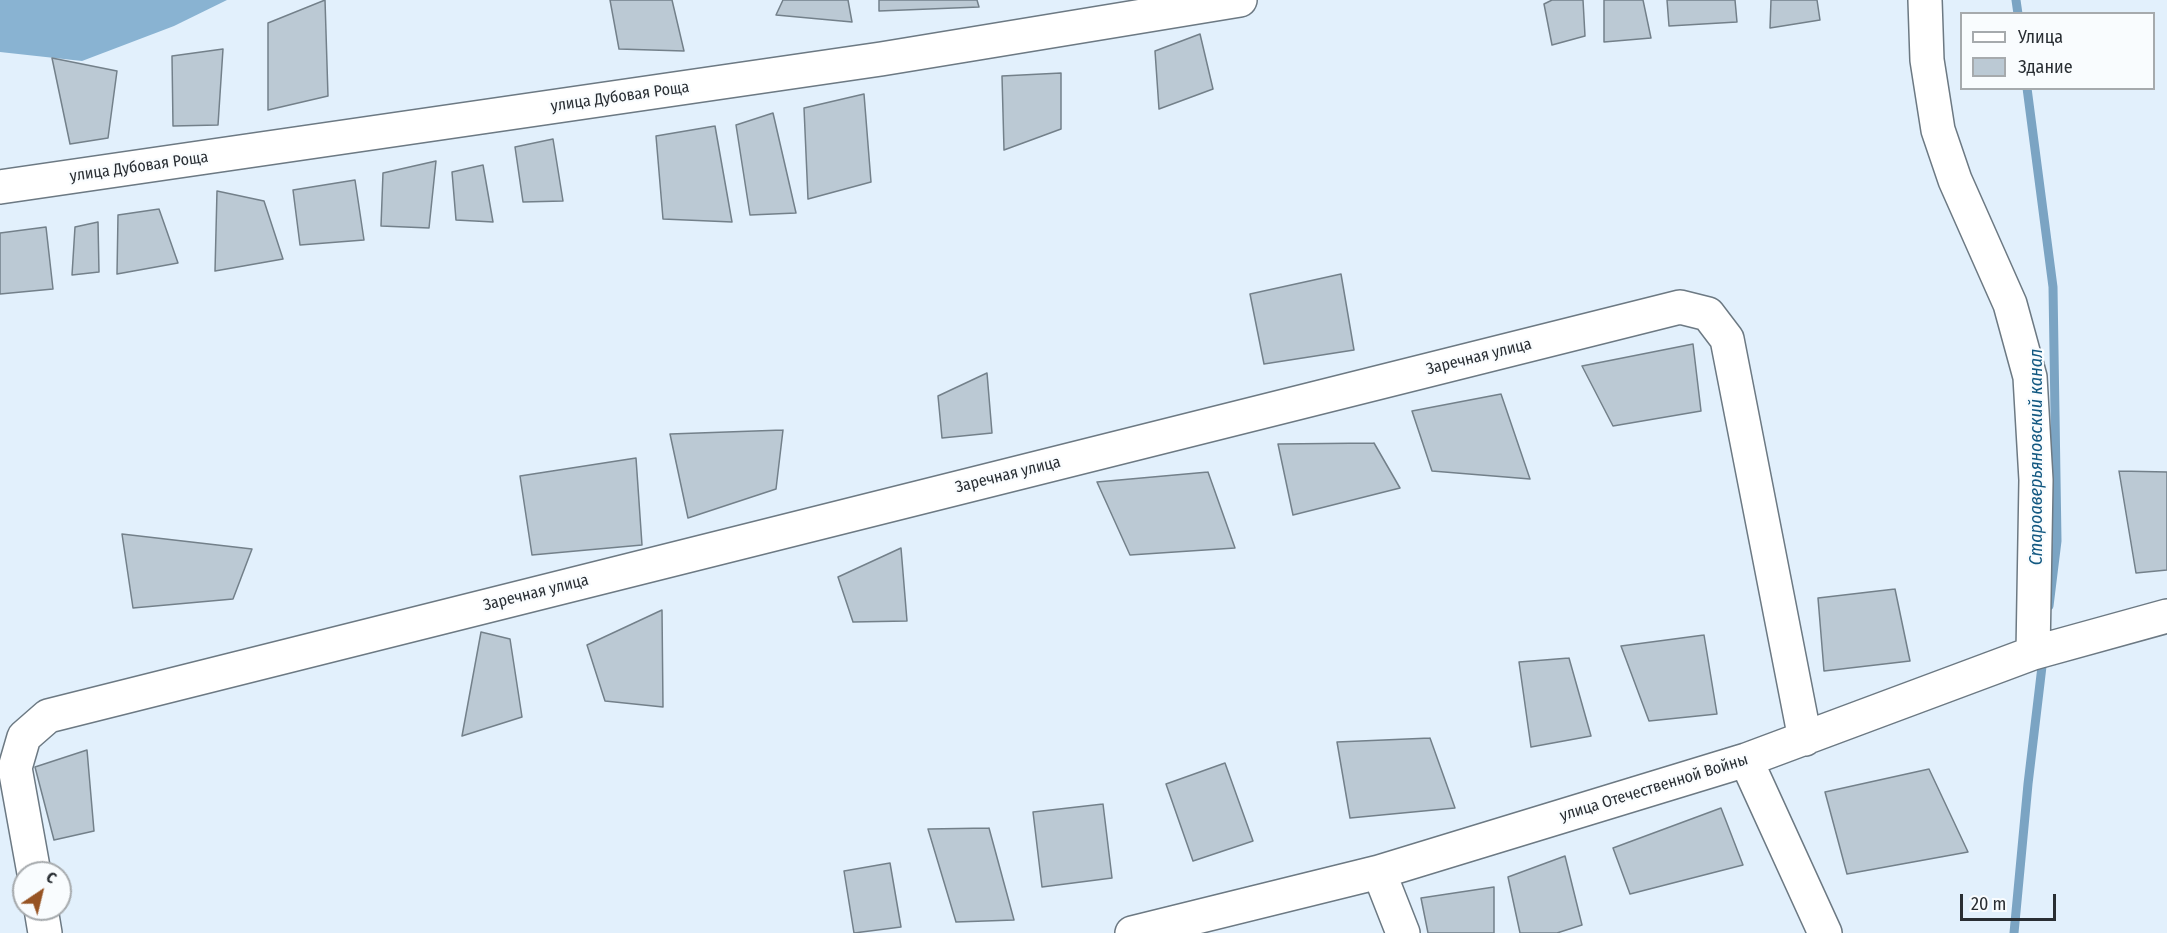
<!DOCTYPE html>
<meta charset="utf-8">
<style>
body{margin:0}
#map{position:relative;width:2167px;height:933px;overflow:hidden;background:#e2f0fc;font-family:"Fira Sans Condensed",sans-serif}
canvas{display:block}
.legend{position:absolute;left:1960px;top:12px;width:195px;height:78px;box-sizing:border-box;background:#f9fcfe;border:2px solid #a6aaad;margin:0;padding:8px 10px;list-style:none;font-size:18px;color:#292e33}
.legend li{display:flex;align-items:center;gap:12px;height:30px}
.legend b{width:30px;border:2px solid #a6aaad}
.north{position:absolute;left:12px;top:861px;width:60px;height:60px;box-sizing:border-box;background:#f9fcfe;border:2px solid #a6aaad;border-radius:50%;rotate:35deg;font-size:16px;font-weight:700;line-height:24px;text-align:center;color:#292e33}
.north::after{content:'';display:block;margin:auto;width:21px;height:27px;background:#975424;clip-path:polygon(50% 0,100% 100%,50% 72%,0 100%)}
.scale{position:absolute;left:1960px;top:894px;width:96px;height:27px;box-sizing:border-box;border:3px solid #292e33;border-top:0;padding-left:8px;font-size:18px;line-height:21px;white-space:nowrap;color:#292e33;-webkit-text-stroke:4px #f9fcfe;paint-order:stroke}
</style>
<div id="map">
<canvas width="2167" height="933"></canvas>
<ul class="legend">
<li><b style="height:8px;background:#fff"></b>Улица</li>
<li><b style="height:16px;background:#bbc9d4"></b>Здание</li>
</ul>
<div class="north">С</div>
<div class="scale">20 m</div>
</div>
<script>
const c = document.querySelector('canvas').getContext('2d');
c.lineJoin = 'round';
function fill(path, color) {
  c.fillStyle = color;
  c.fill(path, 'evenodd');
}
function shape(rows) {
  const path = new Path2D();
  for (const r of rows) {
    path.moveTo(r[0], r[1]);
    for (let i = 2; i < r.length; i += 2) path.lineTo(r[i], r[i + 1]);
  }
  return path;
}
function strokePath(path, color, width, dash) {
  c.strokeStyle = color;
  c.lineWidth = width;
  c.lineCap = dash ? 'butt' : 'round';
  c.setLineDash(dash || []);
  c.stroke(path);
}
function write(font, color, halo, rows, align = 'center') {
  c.font = font + ' "Fira Sans Condensed",sans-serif';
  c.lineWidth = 4.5;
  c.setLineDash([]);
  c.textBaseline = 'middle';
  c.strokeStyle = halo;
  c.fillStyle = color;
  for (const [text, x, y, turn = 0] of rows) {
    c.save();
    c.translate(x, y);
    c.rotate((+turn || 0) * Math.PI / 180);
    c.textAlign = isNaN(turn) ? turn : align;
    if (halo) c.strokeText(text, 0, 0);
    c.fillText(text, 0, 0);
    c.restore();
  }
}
fill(shape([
 [0,0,227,0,174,26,82,61,0,52]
]), '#89b3d2');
strokePath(shape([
 [2016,0,2018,14],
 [2027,88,2053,287,2057,541,2049,606],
 [2014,933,2028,784,2043,658]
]), '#7ba4c3', 9);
const building = shape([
 [325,0,328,96,268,110,268,23,325,0],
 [610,0,672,0,684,51,619,49,610,0],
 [783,0,848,0,852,22,776,15,783,0],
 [879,0,977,0,979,7,879,11,879,0],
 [1552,0,1583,0,1585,36,1552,45,1544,4,1552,0],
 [1604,0,1643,0,1651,38,1604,42,1604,0],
 [1667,0,1735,0,1737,22,1669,26,1667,0],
 [1771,0,1817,0,1820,20,1770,28,1771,0],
 [1200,34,1213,89,1159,109,1155,51,1200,34],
 [223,49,218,125,173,126,172,56,223,49],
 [52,58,117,71,108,138,70,144,52,58],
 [1061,73,1061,129,1004,150,1002,76,1061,73],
 [864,94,871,182,808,199,804,108,864,94],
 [773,113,796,213,750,215,736,125,773,113],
 [715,126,732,222,663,219,656,136,715,126],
 [553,139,563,201,523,202,515,147,553,139],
 [436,161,429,228,381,226,383,173,436,161],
 [483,165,493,222,456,220,452,172,483,165],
 [355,180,364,240,300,245,293,190,355,180],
 [217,191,264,201,283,259,215,271,217,191],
 [159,209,178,263,117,274,118,215,159,209],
 [98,222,99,272,72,275,75,227,98,222],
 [46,227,53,289,0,294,0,233,46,227],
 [1341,274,1354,350,1264,364,1250,294,1341,274],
 [1693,344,1701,411,1613,426,1582,366,1693,344],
 [987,373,992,433,942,438,938,396,987,373],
 [1501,394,1530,479,1432,471,1412,411,1501,394],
 [783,430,776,489,688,518,670,434,783,430],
 [1374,443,1400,488,1293,515,1278,444,1374,443],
 [636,458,642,545,532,555,520,476,636,458],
 [2119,471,2167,472,2167,570,2136,573,2119,471],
 [1208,472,1235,548,1130,555,1097,482,1208,472],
 [122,534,252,549,233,599,133,608,122,534],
 [901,548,907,621,853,622,838,577,901,548],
 [1895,589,1910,661,1824,671,1818,598,1895,589],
 [662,610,663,707,605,701,587,645,662,610],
 [481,632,510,639,522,717,462,736,481,632],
 [1704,635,1717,714,1649,721,1621,646,1704,635],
 [1569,658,1591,736,1531,747,1519,662,1569,658],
 [1430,738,1455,808,1350,818,1337,742,1430,738],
 [87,750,94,831,54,840,35,767,87,750],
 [1225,763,1253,841,1193,861,1166,784,1225,763],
 [1929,769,1968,852,1847,874,1825,792,1929,769],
 [1103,804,1112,878,1042,887,1033,812,1103,804],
 [1721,808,1743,865,1630,894,1613,848,1721,808],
 [989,828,1014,920,956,922,928,829,989,828],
 [1565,856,1582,925,1557,933,1520,933,1508,877,1565,856],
 [890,863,901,927,854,933,844,871,890,863],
 [1494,887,1494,933,1428,933,1421,898,1494,887]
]);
fill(building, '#bbc9d4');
strokePath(building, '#73808a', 1.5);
const minor = shape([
 [1925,0,1927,60,1938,130,1955,180,2010,304,2030,377,2036,480,2033,653],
 [0,187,881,59,1240,0],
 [1746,760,1825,933],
 [1379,872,1403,933],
 [34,873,15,768,24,737,48,716,1680,307,1708,314,1727,339,1805,739],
 [41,909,45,933],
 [1132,933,1379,872,1746,760,2033,653,2167,616]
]);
strokePath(minor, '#6c7983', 36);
strokePath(minor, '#fff', 33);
write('16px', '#292e33', '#f9fcfe', [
 ["улица Дубовая Роща",620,97,-8],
 ["улица Дубовая Роща",139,167,-8],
 ["Заречная улица",1479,357,-14],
 ["Заречная улица",1008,475,-14],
 ["Заречная улица",536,593,-14],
 ["улица Отечественной Войны",1654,788,-17]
]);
write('italic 18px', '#125881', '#f9fcfe', [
 ["Староаверьяновский канал",2037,457,-90]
]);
</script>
